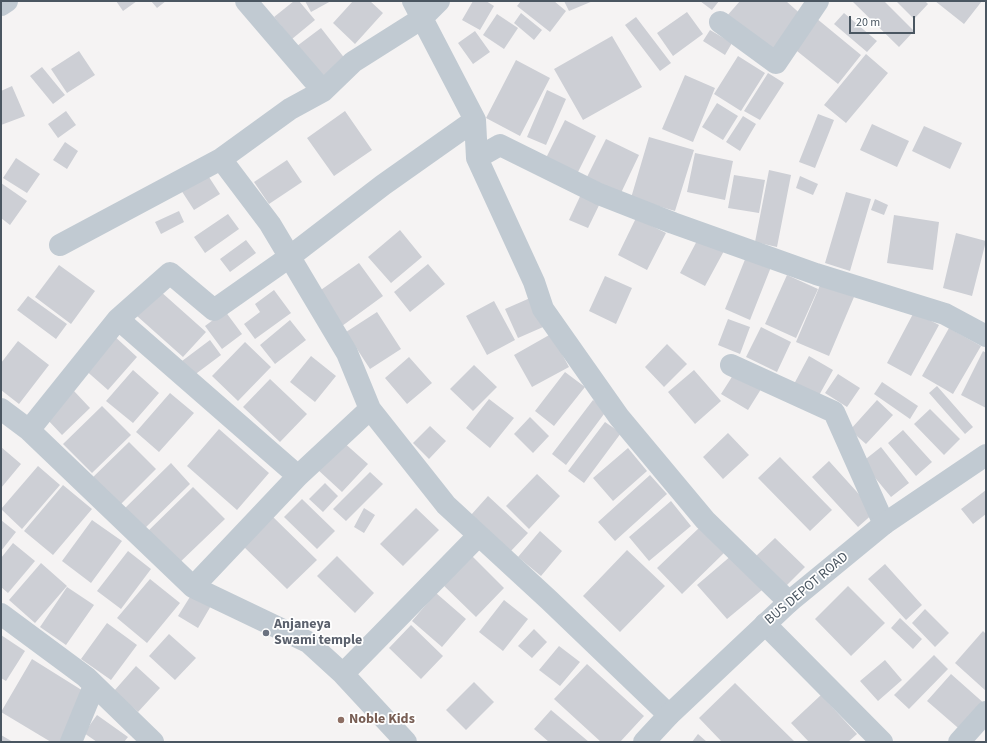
<!DOCTYPE html>
<style>
body{margin:0}
#map{position:relative;width:987px;height:743px;overflow:hidden;background:#f5f3f3;font-family:"Source Sans 3",sans-serif}
canvas{display:block}
.frame{position:absolute;inset:0;border:2px solid #4a5661;pointer-events:none}
.scale{position:absolute;left:849px;top:16px;width:66px;height:18px;box-sizing:border-box;border:2px solid #4a5661;border-top:0;padding-left:5px;font-size:12px;line-height:14px;white-space:nowrap;color:#4a5661;-webkit-text-stroke:3px #fff;paint-order:stroke}
</style>
<div id="map">
<canvas width="987" height="743"></canvas>
<div class="frame"></div>
<div class="scale">20 m</div>
</div>
<script>
const c = document.querySelector('canvas').getContext('2d');
c.lineJoin = 'round';
function fill(path, color) {
  c.fillStyle = color;
  c.fill(path, 'evenodd');
}
function shape(rows) {
  const path = new Path2D();
  for (const r of rows) {
    path.moveTo(r[0], r[1]);
    for (let i = 2; i < r.length; i += 2) path.lineTo(r[i], r[i + 1]);
  }
  return path;
}
function strokePath(path, color, width, dash) {
  c.strokeStyle = color;
  c.lineWidth = width;
  c.lineCap = dash ? 'butt' : 'round';
  c.setLineDash(dash || []);
  c.stroke(path);
}
function write(font, color, halo, rows, align = 'center') {
  c.font = font + ' "Source Sans 3",sans-serif';
  c.lineWidth = 3.5;
  c.setLineDash([]);
  c.textBaseline = 'middle';
  c.strokeStyle = halo;
  c.fillStyle = color;
  for (const [text, x, y, turn = 0] of rows) {
    c.save();
    c.translate(x, y);
    c.rotate((+turn || 0) * Math.PI / 180);
    c.textAlign = isNaN(turn) ? turn : align;
    if (halo) c.strokeText(text, 0, 0);
    c.fillText(text, 0, 0);
    c.restore();
  }
}
fill(shape([
 [116,1,137,1,123,11],
 [151,1,166,1,157,8],
 [294,1,299,1,315,20,292,39,274,17],
 [305,1,331,1,311,12],
 [353,1,370,1,383,13,355,44,333,23],
 [473,1,486,1,494,6,480,30,462,20],
 [521,1,554,1,566,11,550,32,517,6],
 [564,1,593,1,569,11],
 [700,1,719,1,712,10],
 [740,1,786,1,804,17,770,56,726,17],
 [852,1,884,1,914,31,899,47],
 [896,1,925,1,928,4,914,19],
 [935,1,982,1,964,24],
 [687,12,703,34,673,56,657,33],
 [521,13,542,30,534,40,514,23],
 [844,13,877,41,867,52,834,24],
 [497,14,518,28,504,49,483,35],
 [636,17,671,63,660,71,625,25],
 [816,18,861,55,838,84,792,47],
 [321,28,346,60,321,78,297,46],
 [710,30,732,43,725,55,703,41],
 [475,31,490,52,473,64,458,43],
 [612,36,642,87,583,120,554,69],
 [79,51,95,75,67,93,51,69],
 [866,54,888,73,846,123,824,105],
 [738,56,765,73,741,111,714,94],
 [516,60,550,78,520,136,486,118],
 [42,67,65,95,53,104,30,76],
 [768,73,784,83,760,120,744,111],
 [685,75,715,88,693,142,662,129],
 [12,86,25,116,1,125,1,91],
 [547,90,566,99,546,145,527,137],
 [717,103,738,116,723,140,702,127],
 [66,111,76,125,58,138,48,124],
 [345,111,372,150,334,176,307,138],
 [818,114,834,120,815,168,799,162],
 [743,116,756,124,740,151,726,142],
 [565,120,596,136,577,174,546,158],
 [872,124,909,141,897,167,860,150],
 [924,126,962,143,950,169,912,151],
 [649,137,694,150,675,211,631,198],
 [606,139,639,155,620,195,586,179],
 [65,142,78,151,67,169,53,160],
 [695,153,733,161,725,200,687,192],
 [16,158,40,174,27,193,3,178],
 [287,160,302,182,269,204,254,182],
 [769,170,791,175,777,247,755,242],
 [207,174,220,194,194,210,181,190],
 [734,175,765,180,759,213,728,208],
 [800,176,818,184,813,195,796,188],
 [1,183,27,201,10,225,1,218],
 [584,188,603,197,588,228,569,220],
 [846,192,871,199,850,271,825,263],
 [875,199,888,205,884,215,871,210],
 [179,211,184,222,161,234,155,222],
 [228,214,239,229,205,253,194,237],
 [894,215,939,222,933,270,887,263],
 [636,218,666,233,647,270,618,255],
 [400,230,422,257,391,283,368,257],
 [956,233,986,241,972,296,943,288],
 [699,237,724,251,705,286,680,273],
 [246,240,256,253,230,272,220,259],
 [746,257,771,267,750,320,725,309],
 [359,263,383,296,342,326,318,292],
 [428,264,445,284,410,312,394,292],
 [59,265,95,291,71,324,35,297],
 [787,275,818,289,796,338,765,324],
 [605,276,632,288,616,324,589,311],
 [821,283,854,297,829,356,796,342],
 [274,290,291,313,255,339,244,324,260,312,255,304],
 [160,291,206,332,183,357,137,316],
 [537,295,550,324,518,338,505,309],
 [28,296,67,324,56,339,17,310],
 [494,301,515,340,487,355,466,316],
 [225,311,242,334,222,349,205,326],
 [377,312,401,349,370,369,346,332],
 [914,312,939,325,911,376,887,363],
 [728,319,750,327,740,354,718,345],
 [290,320,306,340,275,364,260,345],
 [761,327,791,342,777,372,746,357],
 [949,328,981,346,953,394,922,376],
 [112,334,137,357,108,390,83,368],
 [551,334,569,367,532,387,514,355],
 [210,340,221,355,193,376,182,361],
 [18,341,49,365,19,404,1,390,1,363],
 [245,342,271,367,238,401,212,376],
 [667,344,687,364,664,387,645,367],
 [983,351,986,353,986,408,961,395],
 [311,356,336,376,315,402,290,382],
 [809,356,833,370,817,399,793,386],
 [409,357,432,383,407,404,385,378],
 [474,365,497,387,473,411,450,389],
 [737,369,763,386,748,410,721,394],
 [133,370,159,393,133,423,106,401],
 [694,370,721,401,695,424,668,392],
 [565,372,585,387,554,426,535,411],
 [838,374,860,388,847,407,825,393],
 [270,379,307,414,280,442,243,407],
 [882,382,918,406,910,419,874,394],
 [937,386,973,427,965,434,929,393],
 [74,391,90,408,62,435,46,418],
 [170,393,194,413,159,452,136,432],
 [489,399,514,418,490,448,466,428],
 [593,400,607,410,566,465,552,454],
 [877,400,893,415,866,444,850,430],
 [102,406,131,435,92,473,63,444],
 [930,409,960,439,944,455,914,424],
 [530,417,549,436,533,453,514,434],
 [605,422,621,433,584,483,568,471],
 [430,426,446,441,429,459,413,443],
 [219,429,269,473,237,510,187,466],
 [903,430,932,462,916,476,888,443],
 [728,433,749,455,723,479,703,457],
 [342,441,368,464,342,492,317,469],
 [129,442,156,469,116,509,89,481],
 [1,447,21,464,1,488],
 [881,447,909,483,891,497,862,462],
 [628,448,647,471,613,501,593,478],
 [780,457,832,510,810,531,758,478],
 [829,461,875,512,858,527,812,477],
 [171,463,190,484,143,530,123,510],
 [38,466,60,485,22,529,1,509],
 [370,472,383,484,346,521,333,509],
 [537,474,560,496,529,529,506,506],
 [650,475,667,494,615,541,598,522],
 [325,483,338,496,323,512,309,499],
 [63,485,92,509,53,555,24,531],
 [193,487,225,519,176,566,145,534],
 [986,490,986,514,973,524,961,509],
 [488,496,528,533,510,552,471,515],
 [302,499,335,531,317,549,284,517],
 [671,501,691,526,649,561,629,537],
 [364,508,375,515,364,533,354,527],
 [416,508,439,530,403,566,380,544],
 [271,515,317,560,287,589,242,545],
 [1,520,16,532,1,551],
 [92,520,122,541,91,583,62,561],
 [700,527,725,552,682,594,657,568],
 [540,531,562,551,541,576,518,557],
 [775,538,805,567,786,586,756,556],
 [13,543,35,561,8,593,1,587,1,558],
 [627,550,665,586,620,632,583,596],
 [128,551,151,569,121,609,97,591],
 [468,552,504,588,476,617,439,581],
 [732,555,762,590,727,619,697,585],
 [337,556,374,593,355,613,317,576],
 [41,563,67,586,35,623,9,600],
 [885,564,922,605,906,620,868,579],
 [150,579,180,603,147,643,117,618],
 [848,586,885,623,851,656,815,619],
 [67,587,94,605,66,645,40,627],
 [193,592,212,604,198,628,178,616],
 [436,593,466,619,442,647,412,621],
 [504,600,528,619,503,651,479,632],
 [925,609,949,633,935,647,912,623],
 [900,618,922,639,913,649,891,628],
 [107,623,137,645,111,680,81,659],
 [411,625,443,656,421,679,389,648],
 [534,629,547,642,532,658,518,646],
 [983,631,986,634,986,691,955,663],
 [169,634,196,658,175,680,149,656],
 [1,635,25,651,6,681,1,678],
 [559,646,580,662,560,686,539,670],
 [934,655,948,669,909,709,894,695],
 [32,659,88,694,60,742,51,742,1,712],
 [885,660,902,680,878,701,860,681],
 [587,664,644,716,620,742,601,742,554,699],
 [136,666,160,688,138,712,114,691],
 [951,674,986,705,964,733,927,701],
 [474,682,494,702,466,730,446,710],
 [735,683,795,742,722,742,699,718],
 [821,695,857,734,848,742,809,742,791,723],
 [551,710,589,742,549,742,534,729],
 [97,715,128,737,124,742,97,742,84,733],
 [698,734,707,742,692,742],
 [1,735,13,742,1,742]
]), '#cdcfd5');
strokePath(shape([
 [246,1,323,91],
 [413,1,475,120,477,158,534,282,543,309,619,417,705,520,789,602],
 [1,5,7,1],
 [720,22,776,63,818,1],
 [477,158,500,145,599,194,673,223,816,274,945,314,986,336],
 [221,159,270,224,347,353,370,409,446,505,549,600,669,715],
 [60,245,221,159,290,109,323,91,353,62,421,19,439,1],
 [118,319,298,476],
 [731,365,834,412,884,524],
 [1,409,29,430,193,587,308,642,343,674,406,742],
 [29,430,118,319,170,273,214,310,288,258,383,185,475,120],
 [193,587,298,476,370,409],
 [1,614,86,677,153,742],
 [765,624,882,742],
 [343,674,478,536],
 [71,742,94,686],
 [959,742,986,712]
]), '#c1cad2', 22);
strokePath(shape([
 [644,742,669,715,789,602,884,524,986,455]
]), '#c1cad2', 22);
for (const [x, y, r, color] of [
 [266,633,4,"#6b7280"],
 [341,720,4,"#8d6e63"]
]) {
  const dot = new Path2D();
  dot.arc(x, y, r, 0, 2 * Math.PI);
  c.fillStyle = color;
  c.fill(dot);
  strokePath(dot, '#fff', 1.5);
}
write('14px', '#4a5661', '#fff', [
 ["BUS DEPOT ROAD",807,589,-40]
]);
write('bold 14px', '#5b616d', '#fff', [
 ["Anjaneya",274,625],
 ["Swami temple",274,641]
], 'left');
write('bold 14px', '#785e54', '#fff', [
 ["Noble Kids",349,720]
], 'left');
</script>
